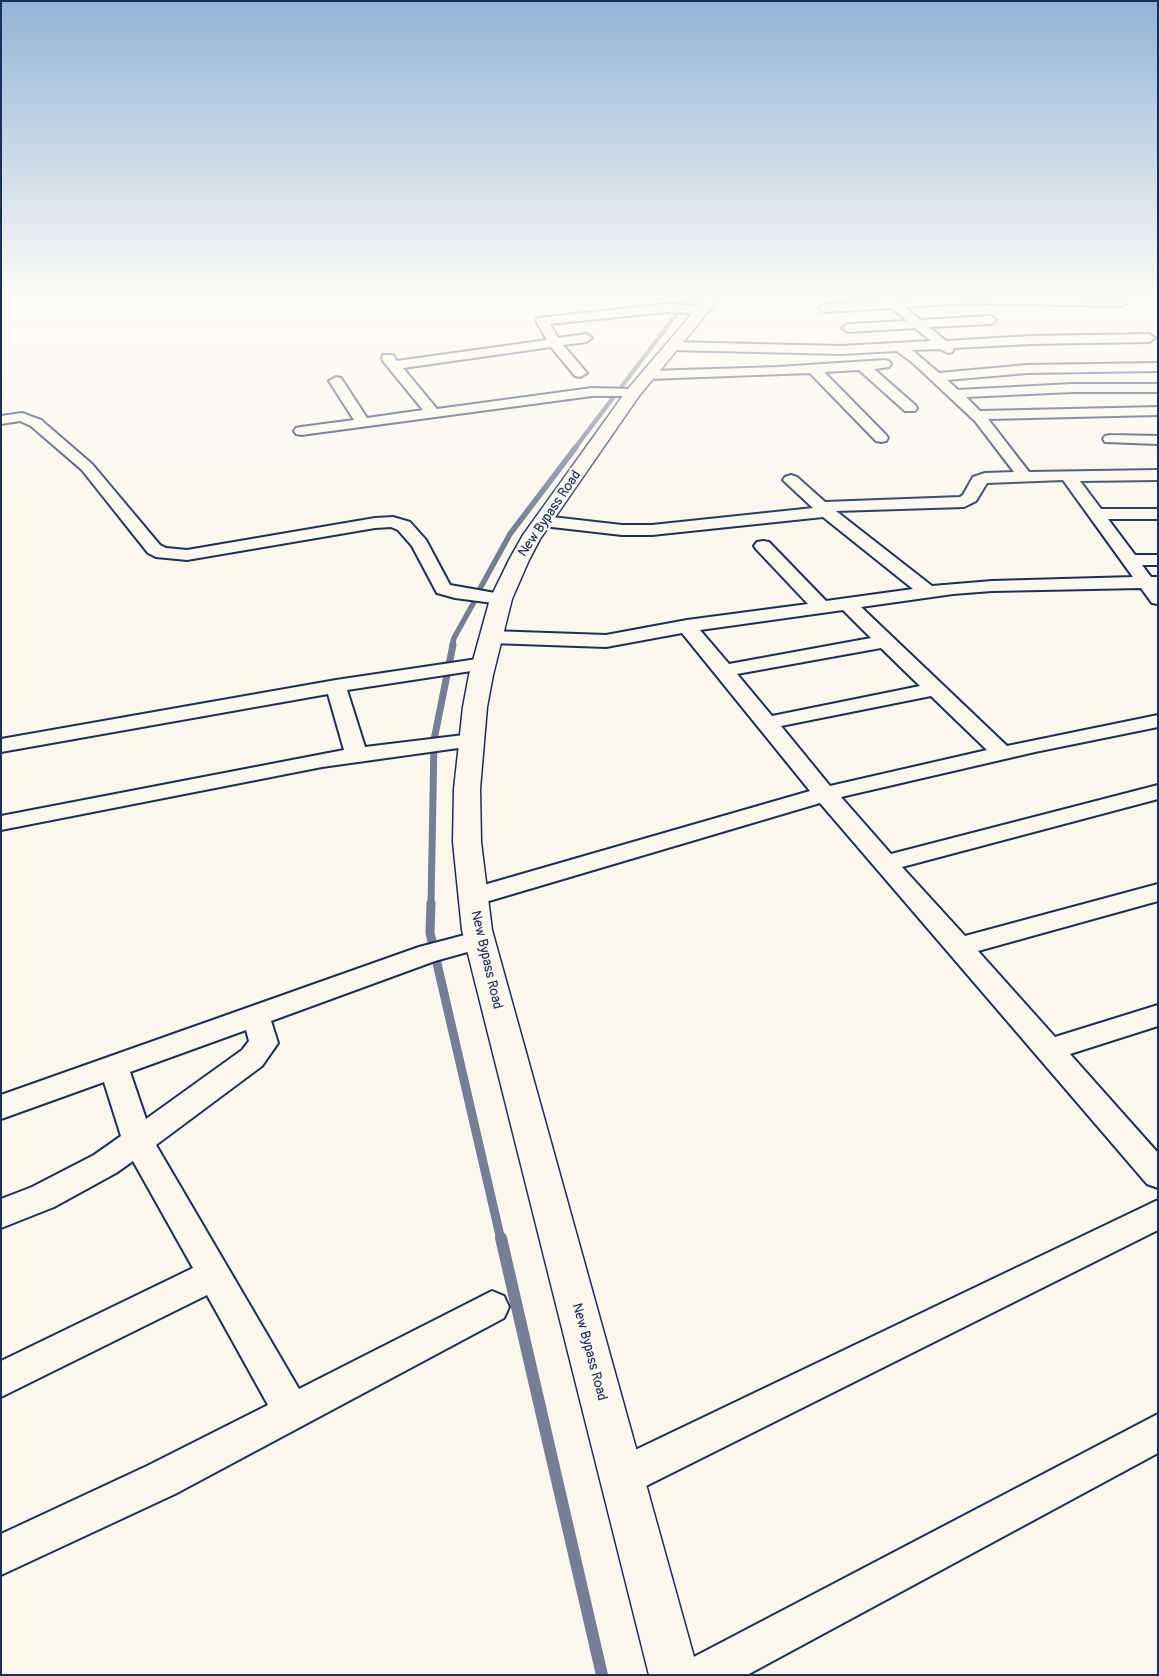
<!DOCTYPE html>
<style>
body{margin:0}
#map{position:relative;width:1159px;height:1676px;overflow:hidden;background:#fbf7ec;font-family:Pangolin,sans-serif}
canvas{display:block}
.frame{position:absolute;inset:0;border:2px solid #1b2f5e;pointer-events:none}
</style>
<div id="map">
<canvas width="1159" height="1676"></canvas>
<div class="frame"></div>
</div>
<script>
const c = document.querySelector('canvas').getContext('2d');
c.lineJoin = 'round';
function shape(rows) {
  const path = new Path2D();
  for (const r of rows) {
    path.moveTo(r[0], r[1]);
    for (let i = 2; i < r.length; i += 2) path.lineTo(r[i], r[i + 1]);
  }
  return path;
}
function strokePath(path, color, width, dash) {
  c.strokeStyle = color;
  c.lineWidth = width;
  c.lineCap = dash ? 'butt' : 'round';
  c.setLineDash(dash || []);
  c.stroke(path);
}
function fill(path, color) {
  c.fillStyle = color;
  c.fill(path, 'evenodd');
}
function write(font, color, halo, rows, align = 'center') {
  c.font = font + ' Pangolin,sans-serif';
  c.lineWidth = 4.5;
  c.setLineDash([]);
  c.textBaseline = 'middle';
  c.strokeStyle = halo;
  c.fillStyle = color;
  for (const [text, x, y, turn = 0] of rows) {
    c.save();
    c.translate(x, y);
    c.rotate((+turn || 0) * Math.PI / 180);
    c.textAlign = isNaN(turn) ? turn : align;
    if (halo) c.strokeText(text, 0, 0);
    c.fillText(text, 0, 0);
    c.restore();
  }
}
strokePath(shape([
 [575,448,691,295]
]), '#747e96', 4.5);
strokePath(shape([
 [477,594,510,534,576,447],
 [452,646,454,638,474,602]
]), '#747e96', 5.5);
strokePath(shape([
 [431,904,434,740,453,645]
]), '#747e96', 7);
strokePath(shape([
 [431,903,430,933,501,1240]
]), '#747e96', 9);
strokePath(shape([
 [501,1238,602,1675]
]), '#747e96', 12);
const minor = shape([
 [878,295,891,295,897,300,966,297,1121,300,1127,303,1121,306,966,303,905,307,920,320,991,316,997,320,991,324,929,327,946,341,1031,336,1149,334,1155,338,1149,342,1031,344,954,348,952,352,948,353,940,349,912,350,939,373,1027,365,1158,363,1158,371,1027,373,947,380,958,390,1072,384,1158,384,1158,392,1072,392,966,397,980,411,1158,407,1158,415,988,419,1029,472,1158,470,1158,480,1080,481,1101,509,1158,509,1158,519,1108,519,1135,555,1158,555,1158,565,1142,565,1151,577,1158,577,1158,604,1152,603,1141,588,992,591,953,594,861,607,1007,746,1158,715,1158,727,1035,752,841,797,891,854,1158,785,1158,799,902,867,965,936,1158,884,1158,901,978,951,1055,1037,1158,1005,1158,1026,1070,1054,1158,1153,1158,1188,1147,1184,820,803,472,906,463,903,459,897,463,891,810,791,682,633,606,647,491,643,484,641,481,637,484,633,491,631,606,635,687,620,808,604,757,550,754,546,757,542,763,541,769,542,826,601,913,589,823,517,652,535,622,535,543,526,537,525,535,521,537,517,543,516,622,525,652,525,813,508,783,480,785,477,791,475,797,477,825,502,960,497,963,495,973,477,985,473,1014,472,975,421,914,364,897,351,841,354,672,350,666,346,672,342,841,346,931,341,915,328,848,332,842,328,848,324,907,321,892,308,825,312,819,308,825,304,884,301,878,295],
 [1063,480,1133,577,992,581,932,586,836,511,964,507,976,501,987,483,1063,480],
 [843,610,871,638,729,664,700,630,843,610],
 [881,648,920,686,772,716,737,674,881,648],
 [931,696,987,750,830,786,781,726,931,696],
 [1151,295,1158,295,1158,299,1154,298,1151,295],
 [667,304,703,306,709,310,703,314,667,312,550,324,558,338,586,334,592,338,586,342,563,345,587,373,580,377,575,376,551,347,403,368,437,409,592,388,633,389,640,393,638,396,592,396,301,435,296,434,294,431,296,428,301,427,354,420,329,381,336,377,341,378,367,418,423,410,383,361,382,358,383,355,393,355,397,361,547,340,536,321,538,318,667,304],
 [884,360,889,361,891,364,889,367,874,369,915,405,917,408,915,411,905,411,859,370,824,372,886,435,888,438,886,441,881,442,876,441,810,373,649,379,642,375,649,371,778,367,884,360],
 [22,413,41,420,92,464,160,545,166,548,187,550,375,518,393,517,410,522,426,540,450,585,501,594,507,595,510,599,507,603,501,604,455,598,437,593,412,546,398,530,391,527,375,528,187,560,156,557,148,553,82,470,31,426,20,421,1,424,1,416,22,413],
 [1110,435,1158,436,1158,444,1105,442,1103,439,1105,436,1110,435],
 [484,658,491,660,494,664,491,668,347,690,365,747,472,734,480,735,483,740,480,745,322,767,1,830,1,816,344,750,328,694,1,752,1,739,336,680,484,658],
 [480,931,489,934,493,940,489,946,435,961,271,1021,278,1043,262,1066,156,1145,299,1389,492,1291,504,1296,509,1307,504,1318,175,1494,1,1575,1,1534,147,1466,268,1405,207,1295,1,1397,1,1361,193,1268,133,1161,116,1173,54,1207,1,1228,1,1199,32,1187,94,1155,121,1136,104,1082,1,1119,1,1095,419,947,480,931],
 [246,1030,249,1041,242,1050,146,1119,130,1072,246,1030],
 [1158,1200,1158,1230,636,1491,622,1496,608,1491,603,1477,608,1463,1158,1200],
 [1158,1414,1158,1453,747,1675,682,1675,688,1660,1158,1414]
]);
const secondary = shape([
 [708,295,722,295,639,396,540,539,529,560,512,599,493,675,487,707,480,789,481,842,492,930,699,1675,649,1675,462,930,453,842,454,789,463,707,469,675,490,599,509,560,523,535,627,390,708,295]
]);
strokePath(minor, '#1b2f5e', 4);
strokePath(secondary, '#1b2f5e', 3);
fill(minor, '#fbf7ec');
fill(secondary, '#fbf7ec');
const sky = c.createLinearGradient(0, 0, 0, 530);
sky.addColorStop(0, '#91b4d6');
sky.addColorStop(0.56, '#fdfbf6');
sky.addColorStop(1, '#fdfbf600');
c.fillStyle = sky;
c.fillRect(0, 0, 1159, 530);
write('14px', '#1b2f5e', '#fbf7ec', [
 ["New Bypass Road",550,514,-56],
 ["New Bypass Road",486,960,77],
 ["New Bypass Road",589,1352,75]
]);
</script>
